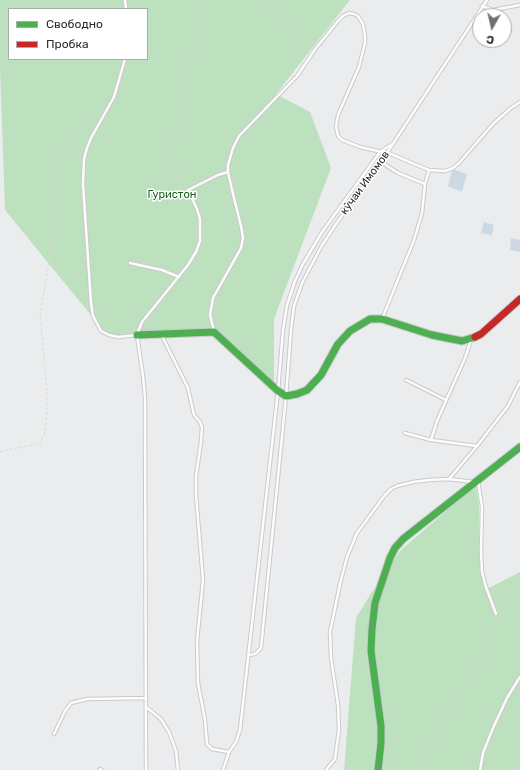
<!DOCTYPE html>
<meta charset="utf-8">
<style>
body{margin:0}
#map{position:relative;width:520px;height:770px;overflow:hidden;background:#eaecee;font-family:Rubik,sans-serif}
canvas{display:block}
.legend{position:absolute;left:8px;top:8px;width:140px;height:52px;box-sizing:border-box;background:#fff;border:1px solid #aaabab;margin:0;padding:5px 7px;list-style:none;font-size:12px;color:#2b2c2d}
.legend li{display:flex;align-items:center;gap:8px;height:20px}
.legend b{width:20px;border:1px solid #aaabab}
.north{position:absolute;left:472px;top:8px;width:40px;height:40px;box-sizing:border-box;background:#fff;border:1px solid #aaabab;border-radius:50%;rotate:188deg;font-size:11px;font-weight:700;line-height:16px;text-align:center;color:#2b2c2d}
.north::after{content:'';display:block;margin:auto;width:14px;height:18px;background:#6e6f71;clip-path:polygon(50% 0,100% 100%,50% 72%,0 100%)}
</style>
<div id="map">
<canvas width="520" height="770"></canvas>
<ul class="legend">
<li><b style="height:5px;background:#4caf50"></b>Свободно</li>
<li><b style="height:5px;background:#c62828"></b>Пробка</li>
</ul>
<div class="north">С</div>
</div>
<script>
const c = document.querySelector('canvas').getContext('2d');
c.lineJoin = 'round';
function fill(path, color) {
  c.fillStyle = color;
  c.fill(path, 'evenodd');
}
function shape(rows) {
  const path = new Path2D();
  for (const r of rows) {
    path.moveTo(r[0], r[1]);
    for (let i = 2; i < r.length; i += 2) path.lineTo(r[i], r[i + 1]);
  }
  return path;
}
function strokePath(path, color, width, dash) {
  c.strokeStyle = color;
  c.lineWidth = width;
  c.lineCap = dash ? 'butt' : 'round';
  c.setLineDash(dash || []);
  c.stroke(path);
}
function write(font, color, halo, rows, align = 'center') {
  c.font = font + ' Rubik,sans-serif';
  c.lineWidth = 3;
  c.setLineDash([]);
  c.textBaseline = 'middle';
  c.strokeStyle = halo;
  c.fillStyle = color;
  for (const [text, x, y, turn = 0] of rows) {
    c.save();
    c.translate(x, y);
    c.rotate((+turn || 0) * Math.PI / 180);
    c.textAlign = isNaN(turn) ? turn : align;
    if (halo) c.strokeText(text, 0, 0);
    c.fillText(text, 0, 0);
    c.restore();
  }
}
fill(shape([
 [0,0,350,0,276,94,310,112,331,168,274,319,274,385,210,332,108,336,5,210,0,66],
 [9,9,147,9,147,59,9,59],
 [476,485,479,506,479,531,480,565,487,589,520,572,520,770,344,770,356,618,370,595,400,551]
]), '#bde0bf');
fill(shape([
 [455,170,467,174,462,192,448,186,452,171],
 [484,222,494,225,492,235,481,233],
 [511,238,520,240,520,252,510,250]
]), '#ccd8e3');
const lane = shape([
 [125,0,126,9],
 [482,6,493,10,520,5],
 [125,59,114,97,91,138,87,148,84,159,83,184,91,303,93,316,101,331,109,335,118,337,137,335,143,376,145,398,146,770],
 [381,162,398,173,425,184],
 [130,263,162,270,179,277],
 [382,319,414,240,422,213,425,184,429,170,445,171,453,168,459,163,493,124,511,108,520,102],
 [214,331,210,315,213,298,241,248,243,238,241,226,233,194,228,172,228,165,233,148,239,136,297,76,316,48,338,21,343,16,349,13,354,14,358,16,363,24,365,36,365,43,359,67,338,115,336,126,338,136,342,140,360,147,391,154,414,164,429,170],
 [137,334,142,322,188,265,196,252,200,241,200,219,197,209,188,190,218,175,228,172],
 [162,336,188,388,194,415,200,422,202,427,201,442,196,476,196,495,203,580,197,641,198,683,205,720,207,744,212,749,229,752,236,742,240,730,278,391,283,330,287,305,295,281,303,264,322,232,380,152,392,144],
 [471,340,465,358,437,421,431,440,477,446],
 [406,380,446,400],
 [405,433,431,440],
 [449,479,477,446,508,406,520,382],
 [478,481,482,507,481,551,482,572,486,587,496,614],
 [248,655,255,654,261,648,286,396,291,330,294,306,302,283,321,247,336,224,381,162,487,0],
 [146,707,161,719,169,732,176,751,178,770],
 [54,734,65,711,71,703,87,699,146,698],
 [100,769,102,770],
 [223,770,229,752],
 [326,770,335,759,339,730,338,705,331,658,330,632,340,584,347,557,357,533,385,495,391,489,397,486,413,482,429,480,448,479,474,482],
 [480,770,483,753,493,728,507,698,520,677]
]);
const fast = shape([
 [137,335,214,332,278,391,286,396,297,394,307,390,321,375,338,344,350,331,370,319,382,319,432,335,462,341,475,337],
 [378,770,381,743,381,726,371,651,372,629,375,603,390,558,395,548,403,539,520,447]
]);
const jam = shape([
 [475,337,481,334,520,299]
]);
strokePath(lane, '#c9cacc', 4.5);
strokePath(fast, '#c9cacc', 9);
strokePath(jam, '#c9cacc', 9);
strokePath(shape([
 [263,0,278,17,313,45],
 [185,188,181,185,177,176,172,153,183,87,190,68,195,39,203,11,207,0],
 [0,452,40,443,45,432,47,414,47,393,40,313,50,258,51,236,57,191,63,154,72,131,96,119],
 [499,611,520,592],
 [414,770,431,744,434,729,466,683,479,662,488,634,494,619]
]), '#d7d8d8', 1, [3, 2]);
strokePath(lane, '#fcfcfc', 2.5);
strokePath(fast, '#4caf50', 7);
strokePath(jam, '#c62828', 7);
write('11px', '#2b2c2d', '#fff', [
 ["кӯчаи Имомов",365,183,-54]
]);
write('11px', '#165d1c', '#fff', [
 ["Гуристон",172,195]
]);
</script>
